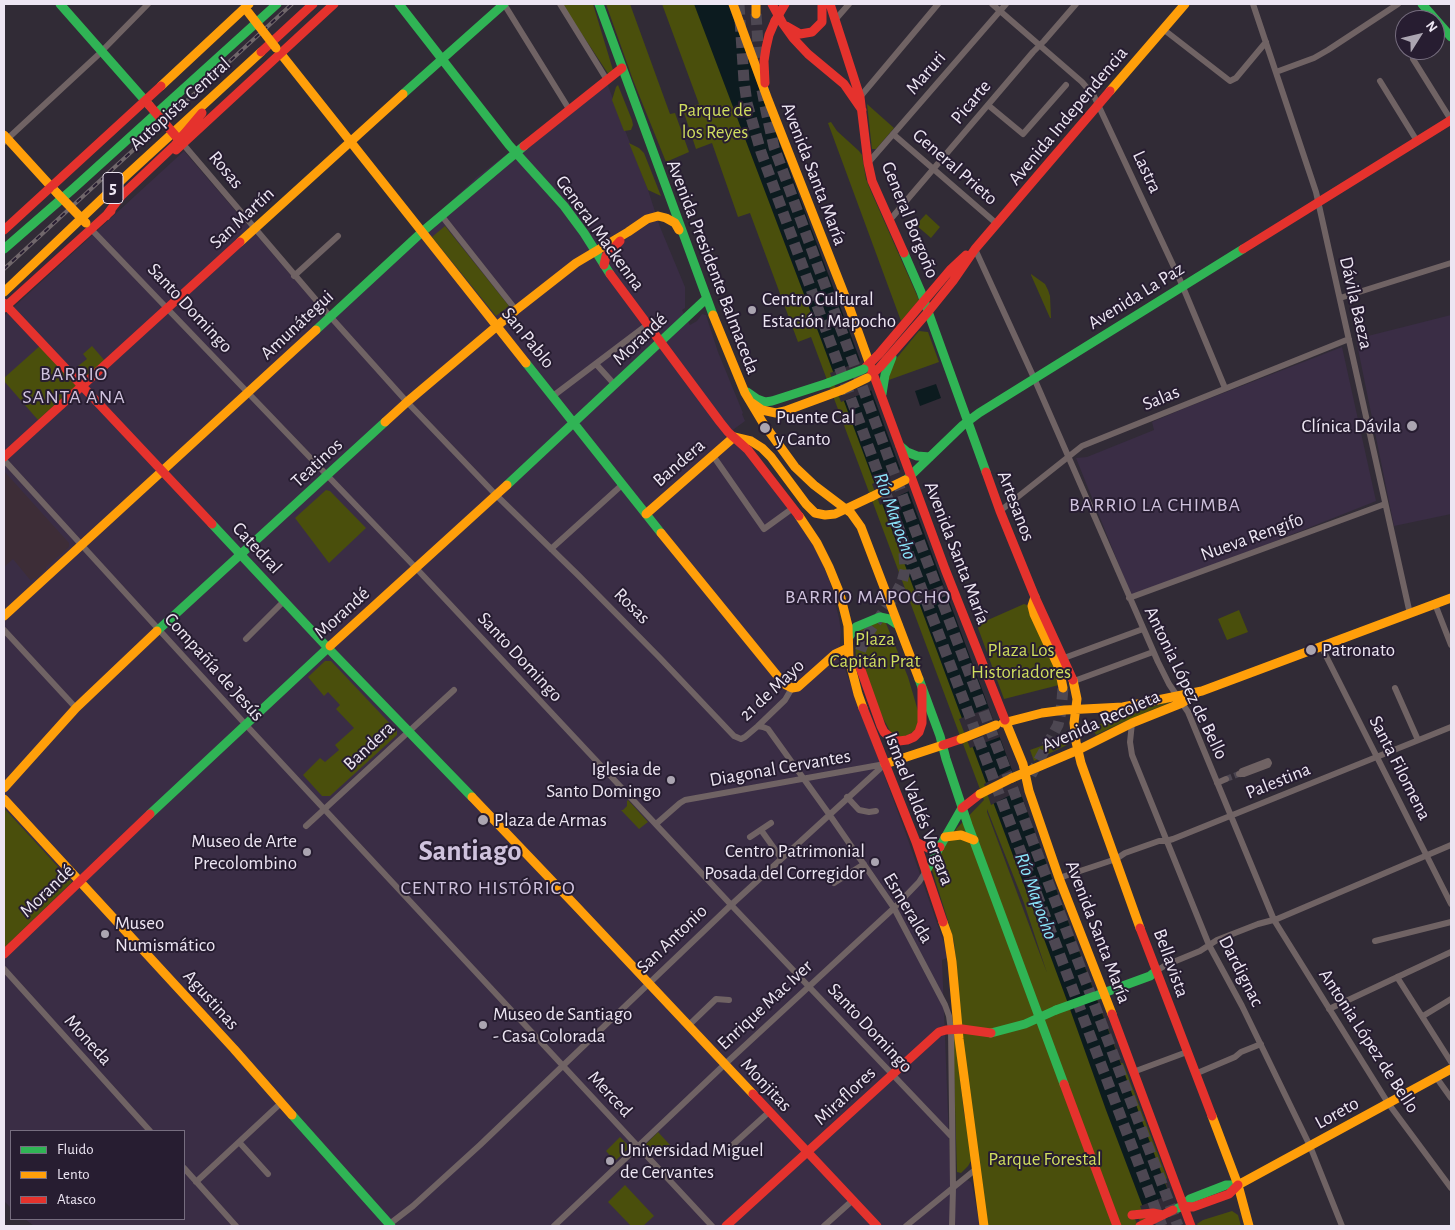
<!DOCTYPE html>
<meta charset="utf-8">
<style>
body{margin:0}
#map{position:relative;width:1455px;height:1230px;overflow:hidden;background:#312b36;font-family:"Alegreya Sans",sans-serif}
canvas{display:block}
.frame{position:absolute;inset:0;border:5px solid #ede6f3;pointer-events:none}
.legend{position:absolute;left:10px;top:1130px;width:175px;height:90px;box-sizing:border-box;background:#271d31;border:1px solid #766d7f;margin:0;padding:6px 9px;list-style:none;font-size:15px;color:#ede6f3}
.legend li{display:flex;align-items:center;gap:10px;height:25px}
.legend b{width:25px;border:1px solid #766d7f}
.north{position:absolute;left:1395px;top:10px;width:50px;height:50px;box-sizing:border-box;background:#271d31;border:1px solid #766d7f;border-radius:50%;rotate:54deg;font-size:14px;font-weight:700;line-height:20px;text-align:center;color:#ede6f3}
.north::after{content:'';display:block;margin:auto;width:18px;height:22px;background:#aba5b1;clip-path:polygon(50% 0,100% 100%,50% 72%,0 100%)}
</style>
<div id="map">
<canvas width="1455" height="1230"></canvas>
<div class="frame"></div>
<ul class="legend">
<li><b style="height:6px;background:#30b455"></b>Fluido</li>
<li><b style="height:6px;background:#ff9f0a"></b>Lento</li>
<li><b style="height:6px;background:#e5322d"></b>Atasco</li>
</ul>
<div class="north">N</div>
</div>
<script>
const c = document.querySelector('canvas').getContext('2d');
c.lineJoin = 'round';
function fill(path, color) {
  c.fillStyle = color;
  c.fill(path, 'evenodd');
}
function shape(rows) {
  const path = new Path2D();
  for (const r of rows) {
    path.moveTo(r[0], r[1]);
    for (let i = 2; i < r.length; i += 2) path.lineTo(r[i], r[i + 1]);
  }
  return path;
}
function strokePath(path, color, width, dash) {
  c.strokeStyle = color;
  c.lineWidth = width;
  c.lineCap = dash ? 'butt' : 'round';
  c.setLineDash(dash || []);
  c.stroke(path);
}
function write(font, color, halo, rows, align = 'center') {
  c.font = font + ' "Alegreya Sans",sans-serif';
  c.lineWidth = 4;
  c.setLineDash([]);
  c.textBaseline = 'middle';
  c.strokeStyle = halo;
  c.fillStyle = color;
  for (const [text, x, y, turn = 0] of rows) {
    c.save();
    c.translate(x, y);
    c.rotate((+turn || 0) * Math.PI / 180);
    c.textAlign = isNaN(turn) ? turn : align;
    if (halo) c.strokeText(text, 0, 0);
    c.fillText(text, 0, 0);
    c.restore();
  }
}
fill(shape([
 [605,78,648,190,660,227,685,287,685,308,682,310,683,312,690,325,697,321,702,314,706,315,718,352,743,413,742,414,745,421,730,432,802,526,817,551,829,579,839,618,841,632,839,653,906,834,947,952,947,958,942,960,951,1192,967,1180,971,1182,972,1185,980,1226,34,1226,25,1219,184,1219,184,1131,11,1131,11,1208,4,1201,4,948,72,882,4,808,4,316,184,151,327,317,477,177],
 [1451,315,1451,514,1394,526,1356,339],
 [1342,347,1376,501,1268,544,1131,595,1076,458,1087,457,1154,430,1152,422,1185,408]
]), '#3a2d45');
fill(shape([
 [4,471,69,543,69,547,46,567,46,569,36,579,34,578,31,581,13,559,4,567]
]), '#3d2d37');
fill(shape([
 [562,4,593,4,613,70,609,75],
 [606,4,630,4,670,114,675,113,689,152,666,162,633,80],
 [662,4,727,4,898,467,1121,1063,1123,1063,1167,1178,1165,1180,1168,1192,1181,1226,1142,1226,1135,1210,1132,1212,1138,1226,988,1226,959,1021,958,980,954,942,949,924,931,867,957,828,984,800,811,337,798,342,750,213,738,217,712,143,696,149,683,110,699,104],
 [987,809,1024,903,1047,973,987,812],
 [618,85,632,120,633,125,631,130,624,131,612,100,616,87],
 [867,104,894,128,876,149,872,149],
 [831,122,837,131,859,151,862,155,866,179,870,189,919,300,901,321,828,123],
 [629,143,639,148,644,153,661,196,648,190],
 [926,214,940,227,931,238,916,225],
 [445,226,509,306,496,316,432,237],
 [1031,274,1045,284,1048,290,1050,296,1051,318,1050,318,1031,275],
 [919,331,928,332,939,362,886,381,891,365],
 [41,345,77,385,38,420,4,381,4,378],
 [92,346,105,361,87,376,78,366,87,359,83,354],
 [326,490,330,491,366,528,329,563,295,518],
 [1024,604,1027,605,1053,662,1059,685,1004,699,978,628,981,623],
 [1239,610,1248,632,1227,640,1218,619],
 [883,616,908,677,918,711,918,729,902,738,891,733,856,668,855,630],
 [325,661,331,661,397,731,397,735,330,796,322,796,303,775,320,758,325,762,339,750,335,745,354,728,336,709,340,705,328,692,324,696,308,677],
 [1173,701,1121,723,1096,735,1092,727,1128,714,1128,713],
 [1069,736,1069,741,1067,745,1034,761,1030,750],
 [628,800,648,822,639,829,621,810,623,810,627,806,627,801],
 [4,808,72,882,4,948],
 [954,1037,955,1037,964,1113,972,1152,971,1161,968,1166,961,1173,957,1172,953,1038],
 [658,1132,670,1145,656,1157,645,1145],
 [620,1137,630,1147,615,1161,606,1151],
 [625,1185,654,1216,643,1226,631,1226,608,1202],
 [1232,1211,1238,1215,1241,1226,1198,1226,1197,1224,1203,1220]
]), '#4a4f0c');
fill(shape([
 [694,4,728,4,1181,1226,1150,1226,1106,1110,1066,998,819,334],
 [936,384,941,398,920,406,915,391]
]), '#0c1b1f');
fill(shape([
 [861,361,872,390,841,402,830,373],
 [901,469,909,491,880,505,872,484],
 [943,585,947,594,917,605,914,596],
 [989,708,1000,737,970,748,959,719],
 [1011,769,1020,790,991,805,984,784],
 [1169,1190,1170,1190,1184,1226,1177,1225,1148,1226,1140,1206,1164,1197,1168,1194]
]), '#312b36');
strokePath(shape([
 [1226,779,1239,774]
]), '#4d4752', 6, [6, 3]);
strokePath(shape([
 [739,4,744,81,747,103,761,152,878,473,1162,1226],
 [756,14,760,74],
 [762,90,766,111,774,147,911,519,1178,1226],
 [860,667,859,655,866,636,894,597,902,582,905,570,904,553],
 [1031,775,1058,725,1061,712,1063,688]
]), '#4d4752', 11, [11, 5.5]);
strokePath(shape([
 [504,4,569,109],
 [560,4,607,80],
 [992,4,1082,82,1094,96,1180,280,1225,388],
 [1253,4,1316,192,1410,614],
 [835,20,849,4],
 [1163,29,1230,81,1236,78,1266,42],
 [1413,59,1451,120],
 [1276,72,1314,58,1328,50,1398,4],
 [1380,81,1417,141],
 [860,97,938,4],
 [988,105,1023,134,1066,85],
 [893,134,997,224],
 [4,142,98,55,148,4],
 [183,144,328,314,407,402,496,495,579,576,659,657,734,736,741,739,745,737,758,726,785,700,792,688],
 [868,163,1006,4],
 [441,215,516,310],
 [889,221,1033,52,1044,41,1076,4],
 [91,229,416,568,735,909,952,1137],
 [975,249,1034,378,1158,662,1169,684,1188,712,1274,920,1388,1103,1451,1188],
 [294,276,338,236],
 [1340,298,1451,263],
 [596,364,615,385],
 [553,396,647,325],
 [4,460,246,725,712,1226],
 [716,460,764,529,793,508],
 [1000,511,1082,446,1349,339],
 [551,549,623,484],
 [1129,598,1385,504],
 [1435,604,1451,645],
 [4,630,76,708],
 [246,639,284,601],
 [1321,646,1451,904],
 [1064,658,1143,629],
 [1074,681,1153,652],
 [1395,688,1418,740],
 [1132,723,1130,742,1132,755,1209,945,1242,1006,1310,1146,1342,1226],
 [758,726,763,727,768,729,829,814,894,908,945,1005,949,1016,951,1030,953,1188,952,1226],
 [1239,774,1244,774,1268,765,1269,763,1268,761,1242,771,1240,774],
 [1217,783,1226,779],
 [847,797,859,810,869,812,876,811],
 [656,824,680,803,685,800,885,764],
 [306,826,454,690],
 [761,830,781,858],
 [750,837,771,823],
 [1059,878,1116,859,1125,853,1159,841,1166,841,1173,839,1451,727],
 [834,883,864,864],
 [1375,941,1451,922],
 [4,969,150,1131],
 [1156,971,1166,965,1200,951,1217,940,1258,924,1277,919,1451,845],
 [1397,977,1451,1062],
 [1329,1009,1451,952],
 [1423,1016,1451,999],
 [688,1026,716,999,729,1000],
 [1133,1072,1187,1052],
 [1195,1074,1235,1057,1241,1052,1261,1044],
 [1436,1077,1451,1098],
 [239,1142,268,1174],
 [726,1151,769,1112],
 [184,1168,236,1226],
 [196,1182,282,1102],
 [387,1226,413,1206,480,1145,731,905,885,764],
 [554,1226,724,1065,894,908,919,882,926,871],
 [824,1226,853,1200],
 [906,1226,976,1169]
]), '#706364', 6);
strokePath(shape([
 [60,4,149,105],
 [399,4,509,145,564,206,584,233,610,274],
 [599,4,713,315],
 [1422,4,1451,37],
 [403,94,504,4],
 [4,249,74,188,277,4],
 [904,253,921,292,986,472],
 [316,330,422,232,524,146],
 [526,363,661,533],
 [747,392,757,399,765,402,772,401,828,383],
 [882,394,885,375,892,357],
 [900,446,907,452,917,456,930,457],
 [907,479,963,425,979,413,1243,249],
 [507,485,706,299],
 [212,524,328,648,472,797],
 [157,631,385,422],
 [849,637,856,627,880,617,889,619,898,625],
 [919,679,940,736,946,759,968,825,1064,1084],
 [150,814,330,646],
 [926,871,962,808],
 [1098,995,1150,976,1156,971],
 [991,1033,1025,1024,1056,1010],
 [292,1115,391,1226],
 [1178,1208,1183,1206,1190,1199,1226,1185,1238,1185]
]), '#30b455', 9);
strokePath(shape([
 [733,4,768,100,850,309,870,365],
 [756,4,756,14],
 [281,54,526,363],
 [161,86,249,4],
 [1110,91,1185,4],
 [4,135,56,192],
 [240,242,403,94],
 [4,292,128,174,261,52],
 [713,315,745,393,763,423,795,467,814,485,851,513,861,527,919,679],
 [752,403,762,410,776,413,785,411,842,390],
 [385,422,407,402,516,310,576,263,628,232,647,219,658,216,666,218,675,223,679,230],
 [734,437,751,441,762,448,771,457,806,504,815,513,825,515,835,514,871,497],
 [646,514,734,437],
 [799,516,817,543,829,567,840,594,848,626,849,659,858,694,863,708],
 [661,533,784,684,792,688,798,687,835,654,848,648],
 [1035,597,1032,606,1034,614,1059,668,1063,688],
 [4,616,316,330],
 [330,646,507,485],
 [1073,680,1077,699,1074,723,1076,742,1081,763,1140,928],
 [1005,720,1023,764,1029,791,1059,878,1112,1014],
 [1003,723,1042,713,1065,710,1123,707,1202,691,1451,598],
 [885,764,943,745],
 [1012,778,1078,750,1132,723,1182,703,1195,695],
 [4,788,76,708,157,631],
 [472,797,576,906,753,1094],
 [4,799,234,1049,292,1115],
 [945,837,961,835,974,840],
 [943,922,948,936,952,962,959,1039,984,1226],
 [1212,1116,1238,1185,1249,1226],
 [1238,1185,1451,1069]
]), '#ff9f0a', 9);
strokePath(shape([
 [772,4,783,24,793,38,808,54,844,84,862,110],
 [830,4,860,97,868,163,872,181,904,253],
 [786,26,800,34,812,32,822,22,822,4],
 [261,52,313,4],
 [765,83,764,61,766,48,769,35,775,21],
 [524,146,622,68],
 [176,150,334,4],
 [106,216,121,196,175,145,202,113],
 [4,230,161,86],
 [1243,249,1451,120],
 [604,265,606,256,620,241],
 [610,274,720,422,728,432,748,450,799,516],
 [4,303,212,524],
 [4,308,111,211],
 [870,365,945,569,1005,720],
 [866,367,879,354,951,269,966,255],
 [870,376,880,367,928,312,953,281,975,249,1110,91],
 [4,457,240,242],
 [986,472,1000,511,1035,597,1073,680],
 [860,667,881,726,884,732,892,739,899,741,907,740,914,737,919,732,922,723,922,688],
 [863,708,916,842,943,922],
 [943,745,961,739],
 [962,808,980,794],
 [916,842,930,849,940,847],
 [1140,928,1212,1116],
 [4,954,150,814],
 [1112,1014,1191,1226],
 [1064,1084,1117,1226],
 [753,1094,877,1226],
 [1183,1206,1193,1207,1229,1194,1238,1185],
 [726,1226,939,1032,946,1030,962,1029,991,1033]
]), '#e5322d', 9);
const rail = shape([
 [4,269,292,4]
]);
strokePath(rail, '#70676b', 4);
strokePath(rail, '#271d31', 2, [5.5]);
strokePath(shape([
 [828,383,864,369],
 [1056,1010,1095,996]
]), '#30b455', 9);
strokePath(shape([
 [248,12,276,48],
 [57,193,86,223],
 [842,390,867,378],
 [871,497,905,480],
 [961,739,996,725],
 [980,794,1012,778]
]), '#ff9f0a', 9);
strokePath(shape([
 [775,21,785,4],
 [149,105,180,141],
 [1132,1215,1153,1213,1163,1215],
 [1140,1226,1173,1210]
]), '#e5322d', 9);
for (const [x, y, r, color] of [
 [752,310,5,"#aba5b1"],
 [1412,426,6,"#aba5b1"],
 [765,428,6,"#aba5b1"],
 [1311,650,6,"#aba5b1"],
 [671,780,5,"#aba5b1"],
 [483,820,6,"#aba5b1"],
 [307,852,5,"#aba5b1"],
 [875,862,5,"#aba5b1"],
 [105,934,5,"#aba5b1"],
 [483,1025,5,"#aba5b1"],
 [610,1161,5,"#aba5b1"]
]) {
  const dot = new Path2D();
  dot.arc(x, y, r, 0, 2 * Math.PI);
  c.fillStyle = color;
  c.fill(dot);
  strokePath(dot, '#271d31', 2);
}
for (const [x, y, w] of [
 [113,188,20]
]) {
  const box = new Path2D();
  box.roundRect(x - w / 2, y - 15.5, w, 31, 4);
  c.fillStyle = '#271d31';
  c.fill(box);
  strokePath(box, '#ede6f3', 1);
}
write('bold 18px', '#ede6f3', null, [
 ["5",113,188]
]);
write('19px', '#ede6f3', '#271d31', [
 ["Maruri",926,73,-49],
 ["Picarte",971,102,-50],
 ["Autopista Central",180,104,-42],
 ["Avenida Independencia",1068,116,-50],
 ["General Prieto",955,167,41],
 ["Rosas",226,170,50],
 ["Lastra",1147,172,65],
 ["Avenida Santa María",814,174,69],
 ["San Martín",242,218,-43],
 ["General Borgoño",910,220,68],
 ["General Mackenna",600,233,54],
 ["Avenida Presidente Balmaceda",713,267,69],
 ["Avenida La Paz",1136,296,-32],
 ["Dávila Baeza",1356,303,77],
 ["Santo Domingo",190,308,47],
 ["Amunátegui",297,325,-43],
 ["San Pablo",528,338,51],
 ["Morandé",640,339,-43],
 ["Salas",1161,398,-22],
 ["Teatinos",317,463,-43],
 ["Bandera",679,463,-41],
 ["Artesanos",1016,506,69],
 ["Nueva Rengifo",1252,537,-20],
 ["Catedral",257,548,47],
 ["Avenida Santa María",957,553,69],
 ["Rosas",632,606,45],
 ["Morandé",342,613,-42],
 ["Santo Domingo",520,657,47],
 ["Compañía de Jesús",214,667,48],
 ["Antonia López de Bello",1186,683,64],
 ["21 de Mayo",772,690,-43],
 ["Avenida Recoleta",1101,721,-24],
 ["Bandera",369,746,-43],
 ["Diagonal Cervantes",780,768,-10],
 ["Santa Filomena",1400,768,63],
 ["Palestina",1278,781,-22],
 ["Ismael Valdés Vergara",919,809,69],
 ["Morandé",47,891,-44],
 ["Esmeralda",908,908,59],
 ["Avenida Santa María",1098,932,69],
 ["San Antonio",672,939,-44],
 ["Bellavista",1171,963,70],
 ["Dardignac",1241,971,63],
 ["Agustinas",211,1000,48],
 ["Enrique Mac Iver",765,1005,-43],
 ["Santo Domingo",870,1028,47],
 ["Moneda",88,1040,48],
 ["Antonia López de Bello",1369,1041,57],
 ["Monjitas",766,1085,47],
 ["Merced",610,1094,47],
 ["Miraflores",845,1096,-43],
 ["Loreto",1337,1113,-29]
]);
write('19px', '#d0de5f', '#271d31', [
 ["Parque de",715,110],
 ["los Reyes",715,132],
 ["Plaza",875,639],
 ["Capitán Prat",875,661],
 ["Plaza Los",1021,650],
 ["Historiadores",1021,672],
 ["Parque Forestal",1045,1159]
]);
write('19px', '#ede6f3', '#271d31', [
 ["Centro Cultural",762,299],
 ["Estación Mapocho",762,321],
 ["Puente Cal",776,417],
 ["y Canto",776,439],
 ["Clínica Dávila",1401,426,"right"],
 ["Patronato",1322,650],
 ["Iglesia de",661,769,"right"],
 ["Santo Domingo",661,791,"right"],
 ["Plaza de Armas",494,820],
 ["Museo de Arte",297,841,"right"],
 ["Precolombino",297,863,"right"],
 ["Centro Patrimonial",865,851,"right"],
 ["Posada del Corregidor",865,873,"right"],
 ["Museo",115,923],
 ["Numismático",115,945],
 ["Museo de Santiago",493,1014],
 ["- Casa Colorada",493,1036],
 ["Universidad Miguel",620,1150],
 ["de Cervantes",620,1172]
], 'left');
c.letterSpacing = '1px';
write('20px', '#cfc2dd', '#271d31', [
 ["BARRIO",74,374],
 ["SANTA ANA",74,397],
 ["BARRIO LA CHIMBA",1155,505],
 ["BARRIO MAPOCHO",868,597],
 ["CENTRO HISTÓRICO",488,888]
]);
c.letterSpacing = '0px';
write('italic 20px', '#8ae4f9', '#271d31', [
 ["Río Mapocho",895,516,70],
 ["Río Mapocho",1036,896,70]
]);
write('bold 29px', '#cfc2dd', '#271d31', [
 ["Santiago",470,851]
]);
</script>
